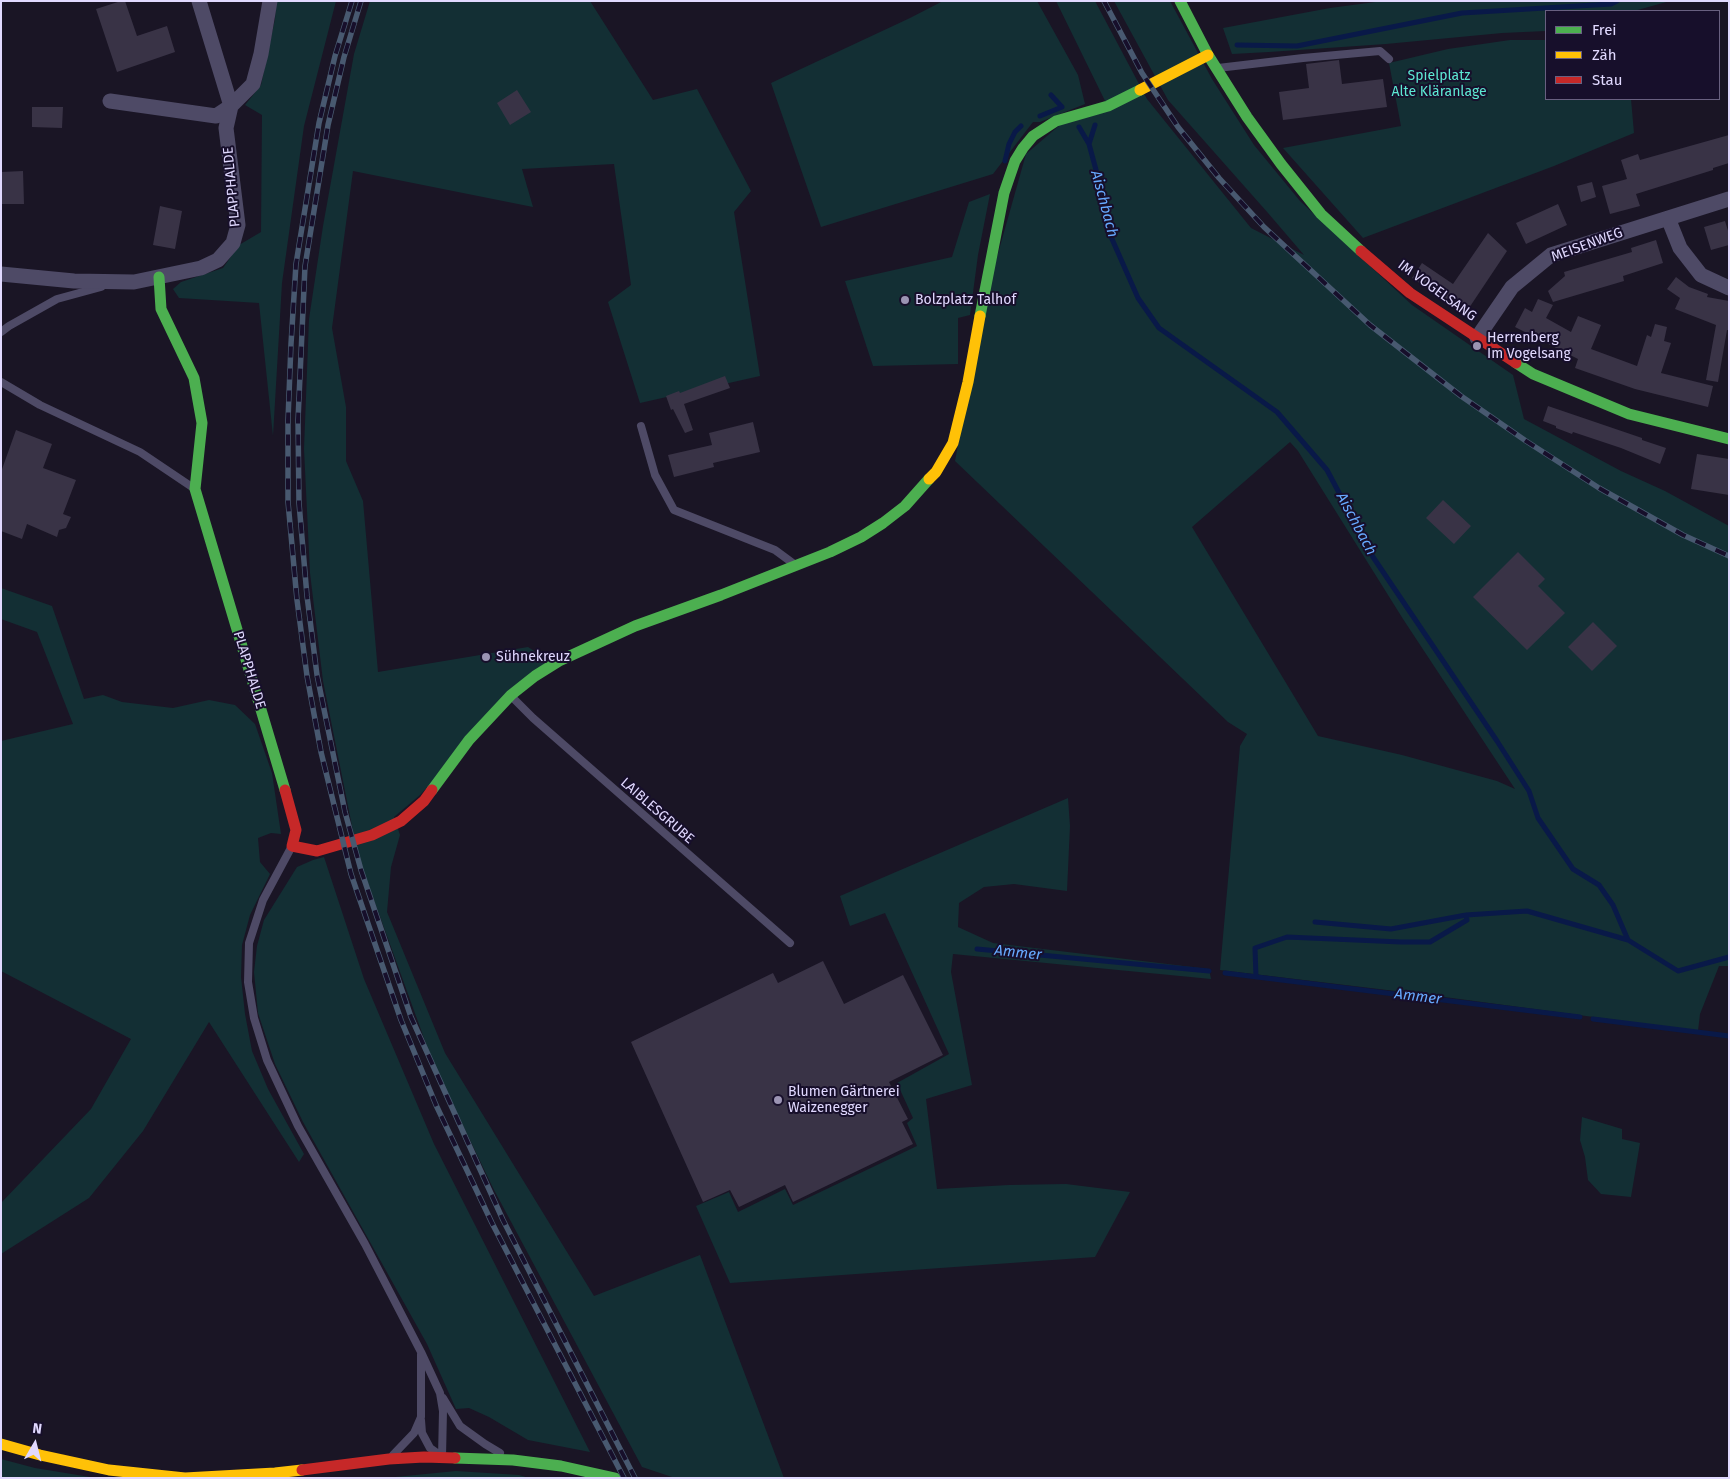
<!DOCTYPE html>
<meta charset="utf-8">
<style>
body{margin:0}
#map{position:relative;width:1730px;height:1479px;overflow:hidden;background:#1a1525;font-family:"Fira Sans",sans-serif}
canvas{display:block}
.frame{position:absolute;inset:0;border:2px solid #e1d9ff;pointer-events:none}
.legend{position:absolute;left:1545px;top:10px;width:175px;height:90px;box-sizing:border-box;background:#170f2b;border:1px solid #686080;margin:0;padding:6px 9px;list-style:none;font-size:15px;color:#e1d9ff}
.legend li{display:flex;align-items:center;gap:10px;height:25px}
.legend b{width:25px;border:1px solid #686080}
.north{position:absolute;left:10px;top:1419px;width:50px;height:50px;-webkit-text-stroke:4px #170f2b;paint-order:stroke;rotate:8deg;font-size:14px;font-weight:700;line-height:20px;text-align:center;color:#e1d9ff}
.north::after{content:'';display:block;margin:auto;width:18px;height:22px;background:#e1d9ff;clip-path:polygon(50% 0,100% 100%,50% 72%,0 100%)}
</style>
<div id="map">
<canvas width="1730" height="1479"></canvas>
<div class="frame"></div>
<ul class="legend">
<li><b style="height:6px;background:#4caf50"></b>Frei</li>
<li><b style="height:6px;background:#ffc107"></b>Zäh</li>
<li><b style="height:6px;background:#c62828"></b>Stau</li>
</ul>
<div class="north">N</div>
</div>
<script>
const c = document.querySelector('canvas').getContext('2d');
c.lineJoin = 'round';
function fill(path, color) {
  c.fillStyle = color;
  c.fill(path, 'evenodd');
}
function shape(rows) {
  const path = new Path2D();
  for (const r of rows) {
    path.moveTo(r[0], r[1]);
    for (let i = 2; i < r.length; i += 2) path.lineTo(r[i], r[i + 1]);
  }
  return path;
}
function strokePath(path, color, width, dash) {
  c.strokeStyle = color;
  c.lineWidth = width;
  c.lineCap = dash ? 'butt' : 'round';
  c.setLineDash(dash || []);
  c.stroke(path);
}
function write(font, color, halo, rows, align = 'center') {
  c.font = font + ' "Fira Sans",sans-serif';
  c.lineWidth = 4;
  c.setLineDash([]);
  c.textBaseline = 'middle';
  c.strokeStyle = halo;
  c.fillStyle = color;
  for (const [text, x, y, turn = 0] of rows) {
    c.save();
    c.translate(x, y);
    c.rotate((+turn || 0) * Math.PI / 180);
    c.textAlign = isNaN(turn) ? turn : align;
    if (halo) c.strokeText(text, 0, 0);
    c.fillText(text, 0, 0);
    c.restore();
  }
}
fill(shape([
 [276,1,336,1,304,126,282,283,273,436,259,303,179,298,173,289,181,282,223,268,239,245,261,232,262,115,245,105,261,85,275,19],
 [370,1,590,1,653,100,697,89,751,191,734,212,760,376,640,403,608,302,631,285,614,164,522,169,533,207,353,171,332,328,346,407,346,461,363,501,378,672,528,647,548,660,420,795,394,817,400,835,391,867,387,912,445,1053,594,1296,700,1255,784,1478,675,1478,642,1467,493,1188,433,1063,358,856,323,681,310,573,304,449,309,319,323,226,354,54],
 [943,1,1037,1,1078,75,1085,104,1040,122,1033,122,993,174,821,227,771,83,910,18],
 [1056,1,1095,1,1147,99,1251,228,1304,255,1268,213,1168,100,1114,1,1170,1,1212,79,1254,145,1300,201,1412,305,1513,375,1524,419,1621,471,1665,491,1729,526,1729,966,1719,966,1700,1014,1698,1031,1437,996,1220,970,1240,746,1247,734,1228,722,955,461,986,296,1026,154,1061,124,1108,107],
 [1290,442,1298,451,1403,619,1515,789,1497,781,1402,755,1318,736,1192,527],
 [1383,1,1670,1,1634,11,1546,11,1546,31,1502,33,1386,44,1269,52,1232,54,1223,28,1330,8],
 [1510,40,1546,40,1546,99,1631,99,1634,133,1554,166,1363,238,1283,148,1401,126,1389,63,1448,49],
 [990,194,978,255,970,315,958,318,958,364,873,366,845,281,952,257,969,202],
 [1,588,52,606,84,699,103,695,122,702,173,708,209,700,235,705,255,724,272,773,281,834,271,833,258,838,260,862,270,874,250,915,242,945,241,977,245,1014,252,1051,268,1089,304,1154,299,1162,209,1022,143,1131,89,1198,1,1254,1,1203,91,1109,131,1039,1,971,1,741,73,724,37,632,1,619],
 [1068,798,1070,826,1067,891,1014,884,984,887,959,903,958,927,993,943,1209,969,1211,979,953,954,951,972,972,1085,926,1099,937,1189,1009,1185,1066,1184,1130,1192,1095,1257,730,1283,696,1206,729,1192,738,1212,785,1189,793,1205,917,1146,907,1123,913,1118,897,1083,949,1054,885,913,850,926,840,896],
 [324,857,364,979,434,1144,590,1452,528,1440,489,1417,469,1408,456,1409,427,1344,303,1122,275,1064,258,1013,254,972,257,946,264,920,297,867,313,860],
 [1582,1117,1622,1129,1622,1139,1640,1143,1631,1197,1601,1194,1588,1180,1585,1157,1580,1140],
 [1,1459,35,1468,96,1478,1,1478],
 [456,1471,519,1475,529,1478,385,1478]
]), '#132f34');
strokePath(shape([
 [1237,45,1297,46,1462,13,1611,4,1617,1],
 [1040,116,1062,107,1051,95],
 [1079,127,1089,144,1099,181,1112,239,1138,298,1159,328,1277,412,1327,470,1373,557,1497,741,1529,791,1538,818,1573,869,1599,885,1613,905,1628,940],
 [1089,144,1095,125],
 [1005,161,1009,144,1015,132,1021,126],
 [1315,922,1391,929,1466,915,1527,911,1628,940,1678,971,1729,957],
 [977,949,1209,971],
 [1225,973,1580,1017],
 [1256,977,1255,948,1287,937,1401,942,1430,942,1467,920,1466,915],
 [1593,1019,1729,1036]
]), '#091948', 5);
fill(shape([
 [121,1,125,1,137,36,167,26,175,52,117,72,96,9],
 [1339,60,1342,84,1383,79,1387,107,1283,120,1279,92,1309,88,1306,64],
 [517,90,531,112,510,125,497,103],
 [32,107,63,107,62,128,32,127],
 [1729,135,1729,163,1713,168,1713,170,1636,194,1640,206,1610,214,1602,186,1627,179,1621,160,1638,154,1640,160],
 [23,171,24,204,1,204,1,172],
 [1592,182,1596,197,1581,202,1577,186],
 [1558,204,1567,225,1526,244,1516,223],
 [160,206,182,211,175,249,153,245],
 [1725,221,1729,234,1729,245,1711,250,1704,227],
 [1488,233,1507,251,1465,314,1412,278,1422,263,1453,284],
 [1656,240,1663,263,1623,276,1624,281,1553,302,1548,291,1565,276,1564,272,1632,252,1631,248],
 [1676,277,1689,287,1708,294,1707,297,1729,301,1729,330,1727,330,1718,382,1706,380,1716,325,1675,309,1680,298,1667,289],
 [1538,299,1553,305,1546,318,1571,332,1578,316,1601,325,1591,349,1637,366,1647,335,1651,337,1655,324,1667,327,1664,341,1671,343,1661,373,1713,386,1708,407,1635,389,1575,368,1578,359,1515,327,1525,308,1532,312],
 [725,376,730,388,684,404,693,430,685,433,673,409,671,410,666,396,679,391,680,393],
 [1548,406,1642,438,1642,440,1666,448,1660,464,1621,448,1573,432,1572,434,1556,428,1556,426,1543,421],
 [753,422,760,452,713,463,714,467,674,477,668,455,712,445,709,433],
 [16,430,52,444,43,468,76,480,63,514,71,517,66,528,59,530,57,537,27,524,22,539,1,531,1,472],
 [1697,454,1729,459,1729,495,1691,489],
 [1443,500,1471,526,1454,544,1426,518],
 [1518,552,1545,579,1538,586,1565,613,1527,650,1473,597],
 [1593,622,1617,646,1592,671,1568,647],
 [823,961,844,1004,903,975,943,1055,889,1082,908,1119,902,1122,913,1144,793,1202,785,1185,739,1207,730,1190,703,1202,631,1042,773,973,778,983]
]), '#393346');
strokePath(shape([
 [1218,68,1303,58,1380,51,1389,59],
 [1,332,9,326,57,299,101,287],
 [1,382,40,405,140,452,192,487],
 [641,426,655,475,674,510,775,550,794,564],
 [512,697,533,718,790,943],
 [292,846,263,900,249,943,248,982,254,1018,267,1060,298,1126,365,1244,421,1352,440,1393,443,1411,442,1457],
 [443,1398,460,1426,485,1444,500,1453],
 [421,1420,422,1433,430,1448,437,1453],
 [393,1455,414,1433,421,1417,421,1354]
]), '#4e4a66', 8);
strokePath(shape([
 [110,101,216,116,231,106,253,84,261,54,270,1],
 [1668,218,1680,248,1701,275,1729,288],
 [1,274,74,281,134,282,201,268,218,260,233,243,238,225,226,128,231,106,199,1],
 [1477,338,1512,287,1551,255,1729,199]
]), '#4e4a66', 15);
strokePath(shape([
 [1180,1,1208,55,1247,117,1281,164,1321,214,1361,251],
 [159,277,161,309,194,378,202,423,195,489,285,790],
 [980,316,1004,193,1015,161,1023,148,1033,136,1056,121,1108,106,1140,90],
 [1516,363,1533,374,1629,414,1729,439],
 [432,790,469,740,511,695,535,676,559,661,635,626,721,595,830,552,861,537,883,523,905,506,929,479],
 [455,1458,513,1460,561,1466,615,1478]
]), '#4caf50', 11);
strokePath(shape([
 [1140,90,1208,55],
 [929,479,936,472,953,443,968,382,980,316],
 [1,1444,40,1455,109,1470,185,1478,275,1473,302,1470]
]), '#ffc107', 11);
strokePath(shape([
 [1361,251,1410,293,1516,363],
 [285,790,296,830,292,846,317,851,372,835,401,821,424,801,432,790],
 [302,1470,389,1459,424,1457,455,1458]
]), '#c62828', 11);
const rail = shape([
 [352,1,335,56,319,123,296,264,291,344,288,420,288,502,297,600,307,676,321,752,351,874,401,1020,436,1105,492,1223,624,1478],
 [361,1,344,57,328,125,305,266,298,420,299,503,307,596,317,675,345,812,361,870,411,1017,503,1220,635,1478],
 [1104,1,1142,73,1178,127,1219,178,1264,227,1370,325,1461,396,1526,441,1599,488,1683,535,1729,556]
]);
strokePath(rail, '#485970', 5.5);
strokePath(rail, '#170f2b', 4, [11]);
for (const [x, y, r, color] of [
 [905,300,5,"#9b94b3"],
 [1477,346,5,"#9b94b3"],
 [486,657,5,"#9b94b3"],
 [778,1100,5,"#9b94b3"]
]) {
  const dot = new Path2D();
  dot.arc(x, y, r, 0, 2 * Math.PI);
  c.fillStyle = color;
  c.fill(dot);
  strokePath(dot, '#170f2b', 2);
}
write('14px', '#5de8d3', '#170f2b', [
 ["Spielplatz",1439,76],
 ["Alte Kläranlage",1439,92]
]);
write('14px', '#e1d9ff', '#170f2b', [
 ["PLAPPHALDE",232,187,-95],
 ["MEISENWEG",1587,245,-20],
 ["IM VOGELSANG",1437,291,36],
 ["PLAPPHALDE",249,670,73],
 ["LAIBLESGRUBE",657,811,41]
]);
write('14px', '#e1d9ff', '#170f2b', [
 ["Bolzplatz Talhof",915,300],
 ["Herrenberg",1487,338],
 ["Im Vogelsang",1487,354],
 ["Sühnekreuz",496,657],
 ["Blumen Gärtnerei",788,1092],
 ["Waizenegger",788,1108]
], 'left');
write('italic 15px', '#67aaff', '#170f2b', [
 ["Aischbach",1104,204,75],
 ["Aischbach",1356,524,62],
 ["Ammer",1018,953,6],
 ["Ammer",1418,997,7]
]);
</script>
